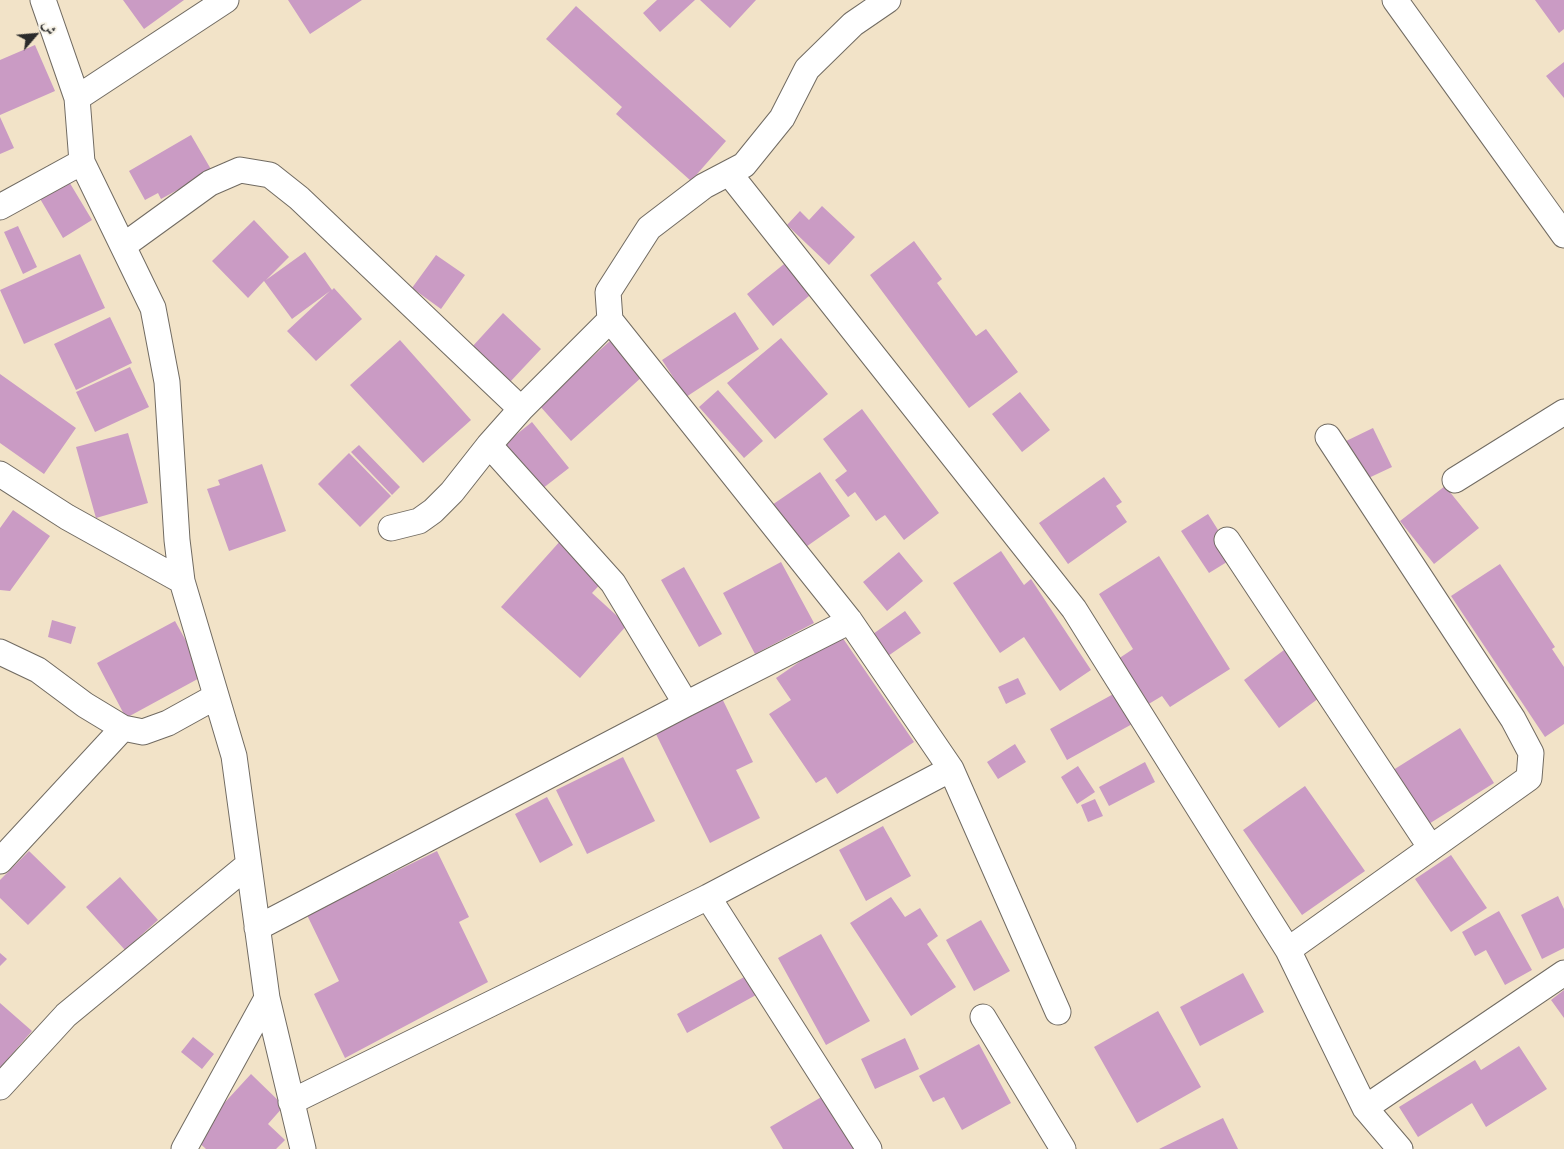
<!DOCTYPE html>
<meta charset="utf-8">
<style>
body{margin:0}
#map{position:relative;width:1564px;height:1149px;overflow:hidden;background:#f2e3c8;font-family:Alegreya,Amiri,serif}
canvas{display:block}
.north{position:absolute;left:10px;top:10px;width:50px;height:50px;-webkit-text-stroke:4px #f7f3e8;paint-order:stroke;rotate:63deg;font-size:14px;font-weight:700;line-height:20px;text-align:center;color:#2b2b2b}
.north::after{content:'';display:block;margin:auto;width:18px;height:22px;background:#2b2b2b;clip-path:polygon(50% 0,100% 100%,50% 72%,0 100%)}
</style>
<div id="map">
<canvas width="1564" height="1149"></canvas>
<div class="north">ش</div>
</div>
<script>
const c = document.querySelector('canvas').getContext('2d');
c.lineJoin = 'round';
function fill(path, color) {
  c.fillStyle = color;
  c.fill(path, 'evenodd');
}
function shape(rows) {
  const path = new Path2D();
  for (const r of rows) {
    path.moveTo(r[0], r[1]);
    for (let i = 2; i < r.length; i += 2) path.lineTo(r[i], r[i + 1]);
  }
  return path;
}
function strokePath(path, color, width, dash) {
  c.strokeStyle = color;
  c.lineWidth = width;
  c.lineCap = dash ? 'butt' : 'round';
  c.setLineDash(dash || []);
  c.stroke(path);
}
fill(shape([
 [123,0,184,0,144,29],
 [288,0,362,0,310,34],
 [657,0,695,0,660,32,643,13],
 [700,0,756,0,730,28],
 [1535,0,1564,0,1564,29,1559,33],
 [576,6,726,141,691,181,616,114,622,107,546,39],
 [35,45,55,91,0,115,0,60],
 [1564,62,1564,98,1546,76],
 [0,117,14,148,0,154],
 [191,135,212,171,161,199,158,193,145,200,129,171],
 [68,180,92,220,63,238,39,197],
 [822,206,855,237,829,265,787,225,800,211,809,220],
 [254,220,289,257,266,280,305,252,332,290,334,288,362,319,316,361,287,331,330,291,292,319,264,281,248,298,212,261],
 [18,226,37,267,23,274,4,232],
 [914,241,942,279,937,283,976,336,986,329,1018,372,969,408,870,275],
 [80,254,105,308,24,344,0,290],
 [436,255,465,275,441,309,412,288],
 [789,260,815,291,773,326,747,294],
 [735,312,759,349,686,397,662,360],
 [503,313,541,349,510,382,472,347],
 [110,317,132,363,76,390,54,344],
 [781,338,828,394,775,439,727,383],
 [400,340,471,420,423,463,350,385],
 [611,340,643,376,571,441,539,405],
 [130,367,149,407,95,432,76,392],
 [0,374,76,428,44,474,0,443],
 [718,390,763,441,744,458,699,407],
 [1020,392,1050,430,1022,452,992,414],
 [862,409,939,513,904,540,885,515,876,521,855,492,848,497,835,480,847,471,823,439],
 [532,422,569,468,538,492,502,446],
 [1373,428,1392,467,1360,482,1342,443],
 [128,433,148,503,96,518,76,447],
 [359,445,400,487,392,495,351,452],
 [349,453,391,496,360,527,318,484],
 [262,464,286,531,229,551,207,489,220,485,218,480],
 [820,472,850,516,803,549,772,505],
 [1104,477,1122,502,1116,506,1127,522,1068,564,1039,523],
 [1445,486,1479,528,1434,564,1400,521],
 [13,510,50,536,10,591,0,590,0,528],
 [1208,514,1235,557,1209,573,1181,531],
 [562,539,606,578,592,593,627,625,580,678,501,607],
 [1001,551,1024,585,1031,579,1091,670,1060,691,1024,637,1000,653,953,583],
 [899,552,923,581,887,611,863,582],
 [1159,556,1230,669,1170,707,1162,696,1147,705,1118,659,1133,649,1099,594],
 [781,562,814,623,755,654,723,593],
 [1500,564,1555,647,1552,649,1564,667,1564,724,1545,737,1451,596],
 [684,567,722,634,699,647,661,580],
 [905,611,921,633,888,656,873,634],
 [52,620,76,627,71,644,48,637],
 [175,621,205,675,126,718,97,663],
 [840,634,914,742,837,794,826,777,816,783,769,714,791,700,776,678],
 [1288,647,1323,695,1279,728,1244,680],
 [1018,678,1026,694,1006,704,998,687],
 [718,690,753,762,736,770,760,818,710,843,651,724],
 [1117,692,1134,723,1067,760,1050,729],
 [1460,728,1494,783,1424,827,1390,772],
 [1015,744,1026,762,998,779,987,762],
 [623,757,655,821,587,854,556,790],
 [1145,762,1155,782,1109,806,1099,787],
 [1078,766,1095,792,1077,804,1061,777],
 [1305,786,1365,871,1302,915,1243,830],
 [547,797,573,845,540,863,515,814],
 [1095,799,1103,816,1088,822,1081,805],
 [883,826,911,876,866,901,839,850],
 [29,851,66,887,28,925,0,898,0,880],
 [437,851,469,917,459,922,488,982,345,1058,314,994,339,981,307,915],
 [1451,855,1487,908,1451,932,1415,879],
 [120,877,158,920,125,950,86,907],
 [1558,896,1564,909,1564,948,1542,959,1521,915],
 [891,897,905,917,920,908,938,936,927,944,956,987,911,1016,850,923],
 [1499,911,1532,970,1505,985,1486,950,1475,956,1462,932],
 [981,920,1010,971,974,991,946,940],
 [821,934,870,1021,826,1045,778,958],
 [0,953,7,959,0,966],
 [1243,973,1264,1012,1200,1046,1180,1007],
 [746,976,756,995,687,1033,677,1014],
 [1564,990,1564,1018,1551,1000],
 [0,1003,32,1031,0,1068],
 [1158,1011,1201,1087,1137,1123,1094,1047],
 [193,1037,214,1054,202,1069,181,1052],
 [905,1038,919,1069,875,1089,861,1059],
 [979,1044,1011,1103,962,1130,944,1097,933,1102,919,1076],
 [1519,1046,1547,1089,1486,1127,1472,1103,1418,1137,1399,1107,1475,1060,1481,1070],
 [251,1074,284,1106,268,1124,285,1140,276,1149,206,1149,193,1137],
 [830,1092,863,1149,783,1149,770,1127],
 [1223,1118,1238,1149,1159,1149]
]), '#ca9bc4');
const minor = shape([
 [43,0,77,98,82,162,153,308,167,382,177,540,182,581,234,756,267,998,303,1149],
 [1395,0,1564,235],
 [77,98,226,0],
 [729,173,1074,609,1288,950,1365,1108,1400,1149],
 [0,207,82,162],
 [123,246,210,183,240,170,270,175,299,198,521,409],
 [610,320,850,621,951,769,1058,1012],
 [489,445,613,583,686,704],
 [0,474,67,517,182,581],
 [1455,480,1564,412],
 [391,528,419,521,433,511,452,492,489,445,521,409,610,320,608,292,649,228,704,186,744,165,782,118,807,69,853,24,888,0],
 [1227,540,1431,848],
 [0,652,38,670,85,705,123,728,143,732,168,723,215,697],
 [0,861,123,728],
 [708,897,869,1149],
 [257,928,686,704,850,621],
 [1288,950,1529,778,1531,753,1513,719,1328,437],
 [983,1017,1063,1149],
 [0,1087,66,1015,248,865],
 [291,1102,708,897,951,769],
 [1365,1108,1564,973],
 [184,1149,267,998]
]);
strokePath(minor, '#716b62', 27);
strokePath(minor, '#fff', 25);
</script>
